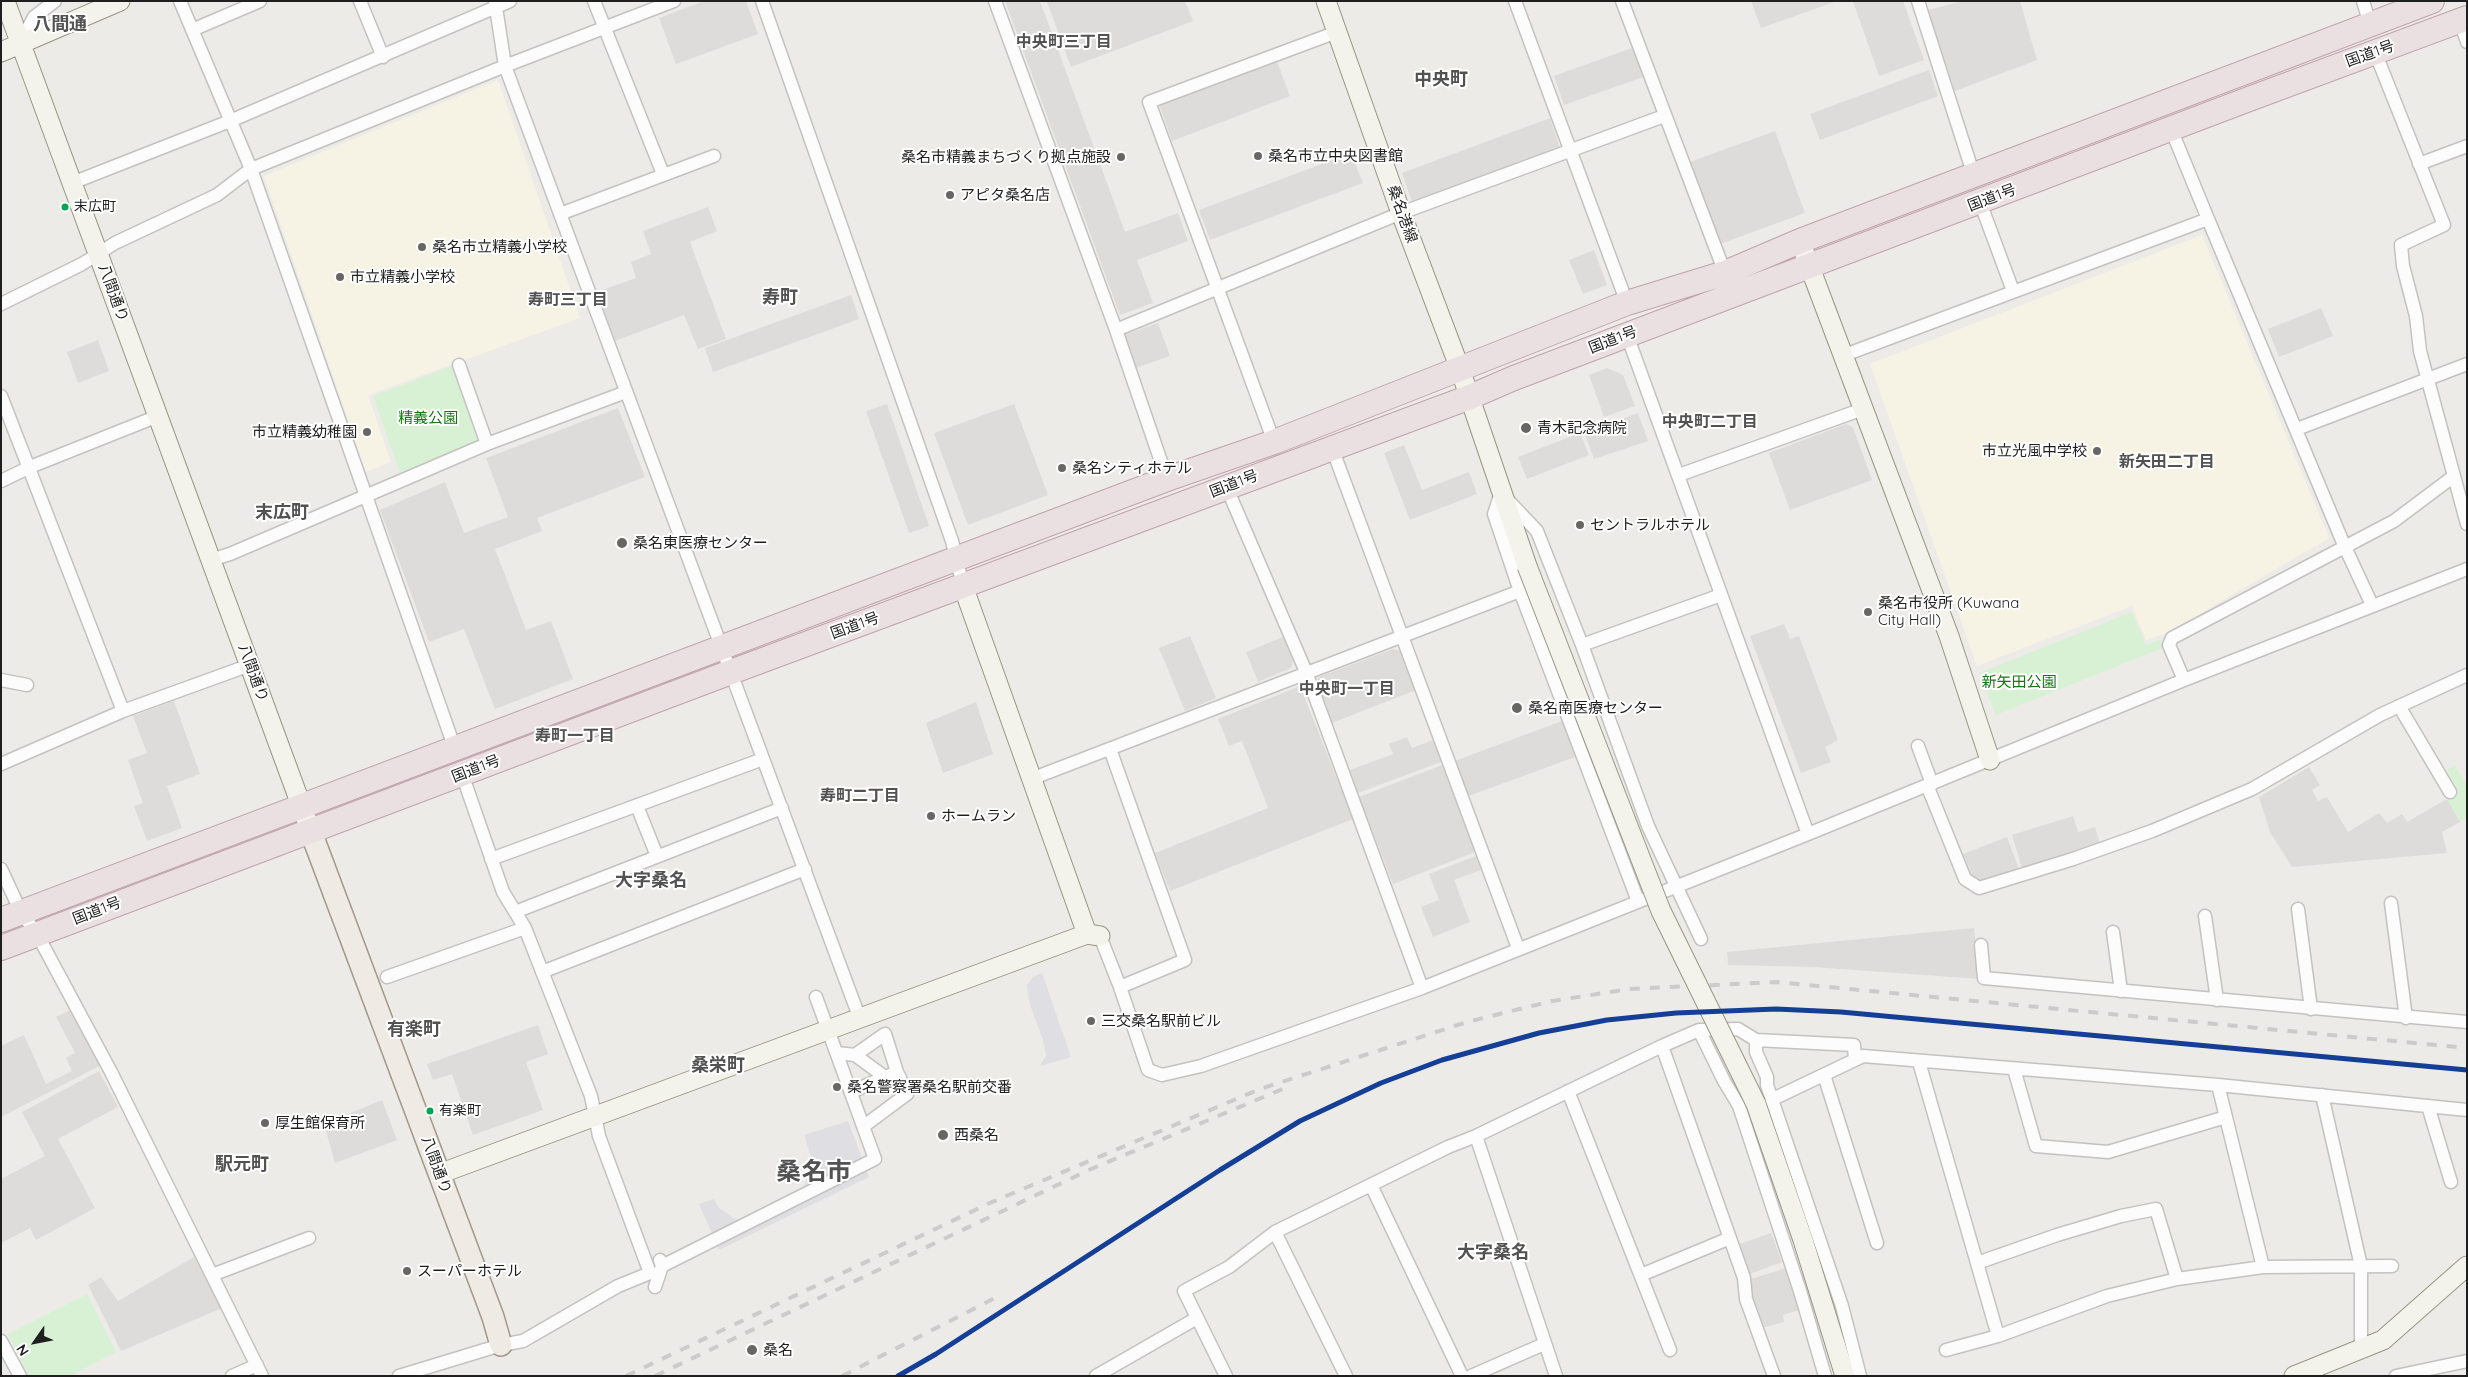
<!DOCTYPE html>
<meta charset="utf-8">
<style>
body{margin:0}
#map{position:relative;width:2468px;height:1377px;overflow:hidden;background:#edebe8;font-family:Quicksand,sans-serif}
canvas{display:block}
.frame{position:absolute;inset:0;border:2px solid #1f1f1f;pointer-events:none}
.north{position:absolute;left:10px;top:1317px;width:50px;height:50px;-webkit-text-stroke:4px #fff;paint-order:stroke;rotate:237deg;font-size:14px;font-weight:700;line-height:20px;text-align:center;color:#1f1f1f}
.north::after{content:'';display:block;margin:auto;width:18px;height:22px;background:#1f1f1f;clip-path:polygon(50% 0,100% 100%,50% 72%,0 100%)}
</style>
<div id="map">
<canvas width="2468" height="1377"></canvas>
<div class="frame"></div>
<div class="north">N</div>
</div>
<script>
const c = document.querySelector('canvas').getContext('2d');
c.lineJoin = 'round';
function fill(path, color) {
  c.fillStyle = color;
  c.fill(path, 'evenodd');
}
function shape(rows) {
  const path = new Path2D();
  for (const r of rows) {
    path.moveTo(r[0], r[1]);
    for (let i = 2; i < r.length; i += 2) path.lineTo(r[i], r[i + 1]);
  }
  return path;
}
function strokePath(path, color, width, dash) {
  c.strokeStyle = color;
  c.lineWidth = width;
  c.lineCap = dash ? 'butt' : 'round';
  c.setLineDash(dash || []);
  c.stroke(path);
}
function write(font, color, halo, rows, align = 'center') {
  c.font = font + ' Quicksand,"Noto Sans JP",sans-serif';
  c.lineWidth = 4;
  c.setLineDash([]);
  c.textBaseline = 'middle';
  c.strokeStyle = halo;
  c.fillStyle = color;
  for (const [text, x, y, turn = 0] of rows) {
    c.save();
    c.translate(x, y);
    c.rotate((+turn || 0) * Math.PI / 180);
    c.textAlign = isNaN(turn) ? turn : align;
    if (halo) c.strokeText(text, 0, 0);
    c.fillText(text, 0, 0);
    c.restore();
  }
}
fill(shape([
 [498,80,580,318,368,395,391,462,366,472,264,176],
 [2202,235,2329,538,2167,633,2146,640,2132,606,1977,666,1870,364]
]), '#f6f3e4');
fill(shape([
 [455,365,481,440,400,473,373,396],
 [2132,612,2146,645,2160,639,2163,648,1996,715,1979,673],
 [2455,765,2467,785,2467,818,2460,822,2447,799,2459,792,2447,770],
 [87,1294,116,1352,70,1376,29,1376,8,1334]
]), '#d8f1d5');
fill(shape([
 [704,1,746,1,758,34,676,64,659,18],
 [1005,1,1040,1,1125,232,1178,213,1188,241,1137,260,1153,303,1120,315],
 [1185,1,1193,21,1071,67,1047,2],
 [1751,1,1837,1,1761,28],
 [1853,1,1903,1,1924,60,1879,76],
 [1963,1,2020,1,2037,60,1955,91,1928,10],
 [1632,48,1643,77,1564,105,1554,76],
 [1276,59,1290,96,1172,141,1159,104],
 [1929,70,1938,96,1820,140,1810,114],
 [1550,118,1560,149,1412,202,1402,173],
 [1775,131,1805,213,1720,244,1690,162],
 [1351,153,1363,183,1210,240,1199,210],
 [708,207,717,231,690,242,726,339,698,349,684,315,615,341,597,292,636,278,631,262,651,254,643,231],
 [1594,250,1607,285,1583,294,1569,260],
 [851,295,859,319,713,372,705,348],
 [2321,308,2333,336,2279,357,2268,329],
 [1158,323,1170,356,1136,368,1124,335],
 [98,340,109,371,78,383,67,352],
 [1607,368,1623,375,1635,406,1604,417,1589,375],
 [887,404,929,526,909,533,866,411],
 [1014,404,1048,495,968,525,934,433],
 [618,408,645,477,537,518,542,531,495,549,526,630,551,621,573,679,495,709,464,629,429,642,380,510,445,482,464,533,508,517,486,458],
 [1638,413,1648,441,1594,459,1584,432],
 [1846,424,1853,427,1872,480,1790,510,1769,453],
 [1580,433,1589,455,1527,479,1518,457],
 [1404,445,1422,490,1469,472,1477,494,1410,520,1384,453],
 [1784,624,1790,639,1799,636,1838,740,1825,747,1831,762,1801,773,1750,636],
 [1190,636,1216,698,1185,711,1159,648],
 [1283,637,1293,661,1291,668,1258,682,1246,652],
 [1393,649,1400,651,1416,690,1332,723,1317,684,1319,677],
 [1300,686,1353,819,1170,891,1155,853,1268,808,1242,741,1229,746,1218,719],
 [174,701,200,774,167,786,182,828,147,841,134,806,143,803,128,760,147,753,133,716],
 [976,702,993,754,943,773,926,723],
 [1562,721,1575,757,1466,797,1452,762],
 [1407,737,1412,748,1433,740,1441,762,1358,793,1350,770,1393,754,1389,744],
 [1442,765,1475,852,1393,884,1359,797],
 [2309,767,2320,785,2312,790,2318,801,2327,797,2348,832,2379,813,2387,823,2402,814,2407,822,2447,799,2460,822,2442,832,2447,853,2292,867,2270,832,2259,797],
 [2073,816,2078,832,2095,827,2100,844,2022,868,2012,835],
 [2007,837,2019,869,1980,881,1973,878,1963,854],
 [1476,856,1481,870,1454,880,1470,922,1433,937,1421,907,1439,900,1429,874],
 [1974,928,1980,979,1813,967,1728,965,1727,952],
 [72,1009,101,1065,1,1117,1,1046,24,1035,46,1084,72,1071,66,1058,75,1053,56,1017],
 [538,1025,548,1054,526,1062,543,1110,473,1135,452,1074,433,1080,427,1064],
 [99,1071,118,1107,58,1139,95,1208,36,1240,30,1228,1,1243,1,1179,45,1156,22,1112],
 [382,1100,397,1140,335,1163,324,1124],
 [1771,1233,1782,1262,1747,1275,1737,1245],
 [194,1257,222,1308,121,1351,88,1285,101,1277,118,1301],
 [1786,1268,1799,1310,1783,1315,1784,1322,1762,1328,1748,1280]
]), '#dddcdb');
fill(shape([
 [1042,973,1071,1057,1040,1066,1046,1055,1043,1040,1029,1002,1027,985,1033,977],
 [848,1121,869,1177,719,1250,699,1204,714,1199,718,1207,733,1218,752,1224,792,1204,805,1184,812,1160,804,1135]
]), '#dfdee2');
const street = shape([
 [180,1,251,169,455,749],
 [360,1,383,57],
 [495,1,505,66,860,1019],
 [594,1,663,174],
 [762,1,952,541,963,586],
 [995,1,1116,330,1167,479],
 [1515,1,1627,303],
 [1622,1,1725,273],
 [1918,1,1974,176],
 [2363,1,2370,25],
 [2460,21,2467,42],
 [192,30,260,1],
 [20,44,34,17,55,1],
 [2375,52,2444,225,2401,245,2403,266,2416,316,2420,351,2467,524],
 [2171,129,2208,219],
 [2419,164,2467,146],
 [72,183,230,121,510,1],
 [1980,202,2013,291],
 [560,214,714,156],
 [1,304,82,264,115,243,217,195,251,169,505,66,674,1],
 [1116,330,1401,213,1664,116],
 [1842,356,2208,219,2344,545,2372,605],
 [459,365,487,444],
 [1,396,123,711],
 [2297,429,2467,364],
 [1274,442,1149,102,1337,32],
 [1332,448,1518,948],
 [1679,475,1863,409],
 [1,481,30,467,158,416],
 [1226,486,1306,672,1422,988],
 [211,560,230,554,487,444,626,392],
 [1582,645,1721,595],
 [1,680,27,685],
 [2184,680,2169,645,2172,638,2394,521,2454,476],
 [2399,706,2450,792],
 [1918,746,1932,784],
 [1110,749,1185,960,1120,987],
 [1,764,123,711,250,665],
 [1031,779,1520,591],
 [1927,785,1965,879,1979,888,2073,859,2152,831,2252,789,2380,715,2467,675],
 [637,806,657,856],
 [1808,834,2184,680,2467,569],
 [491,859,763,759],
 [1,869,21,912,37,934,111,1072,262,1376],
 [1638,901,1520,591,1494,514,1501,493,1537,531,1582,645,1648,826,1701,939],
 [2391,903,2406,1018],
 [2298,909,2311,1009],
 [515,912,782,808],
 [2205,916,2217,1000],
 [2113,932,2121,991],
 [1100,936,1120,987,1148,1070,1162,1075,1201,1066,1422,988,1808,834,1627,335],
 [1981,945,1984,978,2467,1022],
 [542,972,805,869],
 [387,977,525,928],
 [1699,1030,1724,1081,1739,1106,1800,1291,1825,1376],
 [1756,1040,1756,1052,1767,1077,1767,1085,1842,1306,1860,1376],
 [1662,1046,1744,1278,1746,1299,1774,1376],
 [837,1053,855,1055,885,1034,897,1072,907,1094,864,1126],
 [855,1055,889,1080],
 [1919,1062,1998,1336],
 [2014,1069,2036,1146,2108,1152,2226,1117],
 [1824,1075,1877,1243],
 [2218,1085,2263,1267],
 [1568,1091,1670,1350],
 [851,1092,897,1072,900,1078],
 [2322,1095,2361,1266,2361,1350],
 [1773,1099,1863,1056,2218,1085,2467,1110],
 [2428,1106,2451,1182],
 [1476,1136,1556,1376],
 [1371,1185,1462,1376],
 [1275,1232,1346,1376],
 [1977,1263,2057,1235,2121,1216,2156,1209,2177,1279],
 [662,1266,875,1159,816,997],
 [212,1275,309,1238],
 [1641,1275,1730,1238],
 [655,1287,662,1266,660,1260],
 [1,1341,20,1376],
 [1946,1350,1998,1336,2107,1296,2177,1279,2263,1267,2392,1266],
 [232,1376,257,1365],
 [399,1376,501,1345,523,1341,618,1286,650,1273,599,1136,591,1096,525,928,503,892,462,774],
 [1096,1376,1197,1318],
 [1226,1376,1184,1291,1229,1267,1275,1232,1448,1147,1476,1136,1662,1046,1699,1030,1738,1029,1756,1040,1854,1045,1855,1060],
 [1471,1376,1544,1344],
 [2396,1376,2467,1361]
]);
const secondary = shape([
 [5,1,311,832],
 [1326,1,1401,213,1460,369,1527,566],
 [1,52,120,1],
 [1800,241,1949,636,1990,760],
 [963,586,1087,934],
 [1756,1104,1803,1240,1845,1376],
 [439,1174,1087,934,1100,936],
 [2294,1376,2383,1340,2467,1266]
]);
const primary = shape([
 [311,832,493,1317,501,1345]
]);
const highway = shape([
 [1,920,1167,479,1274,442,1627,303,1725,273,1800,241,2432,1],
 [1,948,731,672,1470,397,1514,378,2249,99,2467,18]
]);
strokePath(street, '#c3c2c0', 15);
strokePath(secondary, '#979681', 21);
strokePath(primary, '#a29686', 24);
strokePath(highway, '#c0a1ae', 26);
strokePath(street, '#fcfcfc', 12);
strokePath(secondary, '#f3f3eb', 19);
strokePath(primary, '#f0eae5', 21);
strokePath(highway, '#eae0e2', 24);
strokePath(shape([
 [626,1376,992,1202,1260,1089,1467,1022,1552,1001,1630,989,1776,982,2467,1048],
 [655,1376,1091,1169,1290,1086],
 [842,1376,995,1298]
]), '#cbcbca', 4, [10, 10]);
const secondaryBridge = shape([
 [1527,566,1661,911,1756,1104]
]);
strokePath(secondaryBridge, '#979681', 21, []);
strokePath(secondaryBridge, '#f3f3eb', 19);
strokePath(shape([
 [898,1376,936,1354,1220,1170,1300,1121,1381,1083,1442,1060,1539,1033,1607,1020,1676,1013,1776,1009,1841,1012,2467,1070]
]), '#153f97', 5);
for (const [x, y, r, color] of [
 [1258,156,5,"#676665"],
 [1121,157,5,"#676665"],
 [950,195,5,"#676665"],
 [65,207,4.5,"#00a651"],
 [422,247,5,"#676665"],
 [340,277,5,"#676665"],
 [1526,428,6,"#676665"],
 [367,432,5,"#676665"],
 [2097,451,5,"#676665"],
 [1062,468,5,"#676665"],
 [1580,525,5,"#676665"],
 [622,543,6,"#676665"],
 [1868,612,5,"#676665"],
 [1517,708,6,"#676665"],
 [931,816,5,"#676665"],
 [1091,1021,5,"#676665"],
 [837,1087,5,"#676665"],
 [430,1111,4.5,"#00a651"],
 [265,1123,5,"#676665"],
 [943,1135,6,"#676665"],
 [407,1271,5,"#676665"],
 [752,1350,6,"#676665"]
]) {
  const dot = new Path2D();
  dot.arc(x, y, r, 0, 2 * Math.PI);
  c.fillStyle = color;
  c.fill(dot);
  strokePath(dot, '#fff', 2);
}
write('14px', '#1f1f1f', '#fff', [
 ["末広町",74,207],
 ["有楽町",439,1111]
], 'left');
write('15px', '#1f1f1f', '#fff', [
 ["国道1号",2370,54,-20],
 ["国道1号",1992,198,-21],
 ["桑名港線",1402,214,70],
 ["八間通り",113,293,70],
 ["国道1号",1613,340,-21],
 ["国道1号",1234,484,-21],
 ["国道1号",855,626,-20],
 ["八間通り",253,673,70],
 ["国道1号",476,769,-21],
 ["国道1号",97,911,-21],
 ["八間通り",436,1165,70]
]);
write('15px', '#1f1f1f', '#fff', [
 ["桑名市立中央図書館",1268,156],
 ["桑名市精義まちづくり拠点施設",1111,157,"right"],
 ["アピタ桑名店",960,195],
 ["桑名市立精義小学校",432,247],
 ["市立精義小学校",350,277],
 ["青木記念病院",1537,428],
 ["市立精義幼稚園",357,432,"right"],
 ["市立光風中学校",2087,451,"right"],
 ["桑名シティホテル",1072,468],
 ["セントラルホテル",1590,525],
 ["桑名東医療センター",633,543],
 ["桑名市役所 (Kuwana",1878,603],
 ["City Hall)",1878,620],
 ["桑名南医療センター",1528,708],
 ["ホームラン",941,816],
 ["三交桑名駅前ビル",1101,1021],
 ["桑名警察署桑名駅前交番",847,1087],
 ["厚生館保育所",275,1123],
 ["西桑名",954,1135],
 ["スーパーホテル",417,1271],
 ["桑名",763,1350]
], 'left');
write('15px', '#157812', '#fff', [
 ["精義公園",428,418],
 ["新矢田公園",2019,682]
]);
write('bold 16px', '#525252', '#fff', [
 ["中央町三丁目",1064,42],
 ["寿町三丁目",568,300],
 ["中央町二丁目",1710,422],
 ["新矢田二丁目",2167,462],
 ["中央町一丁目",1347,689],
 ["寿町一丁目",575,736],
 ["寿町二丁目",860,796]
]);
write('bold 18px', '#525252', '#fff', [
 ["八間通",60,25],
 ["中央町",1441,80],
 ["寿町",780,298],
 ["末広町",282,513],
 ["大字桑名",651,881],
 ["有楽町",414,1030],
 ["桑栄町",718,1066],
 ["駅元町",242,1165],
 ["大字桑名",1493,1253]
]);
write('bold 25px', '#525252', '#fff', [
 ["桑名市",814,1172]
]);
</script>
